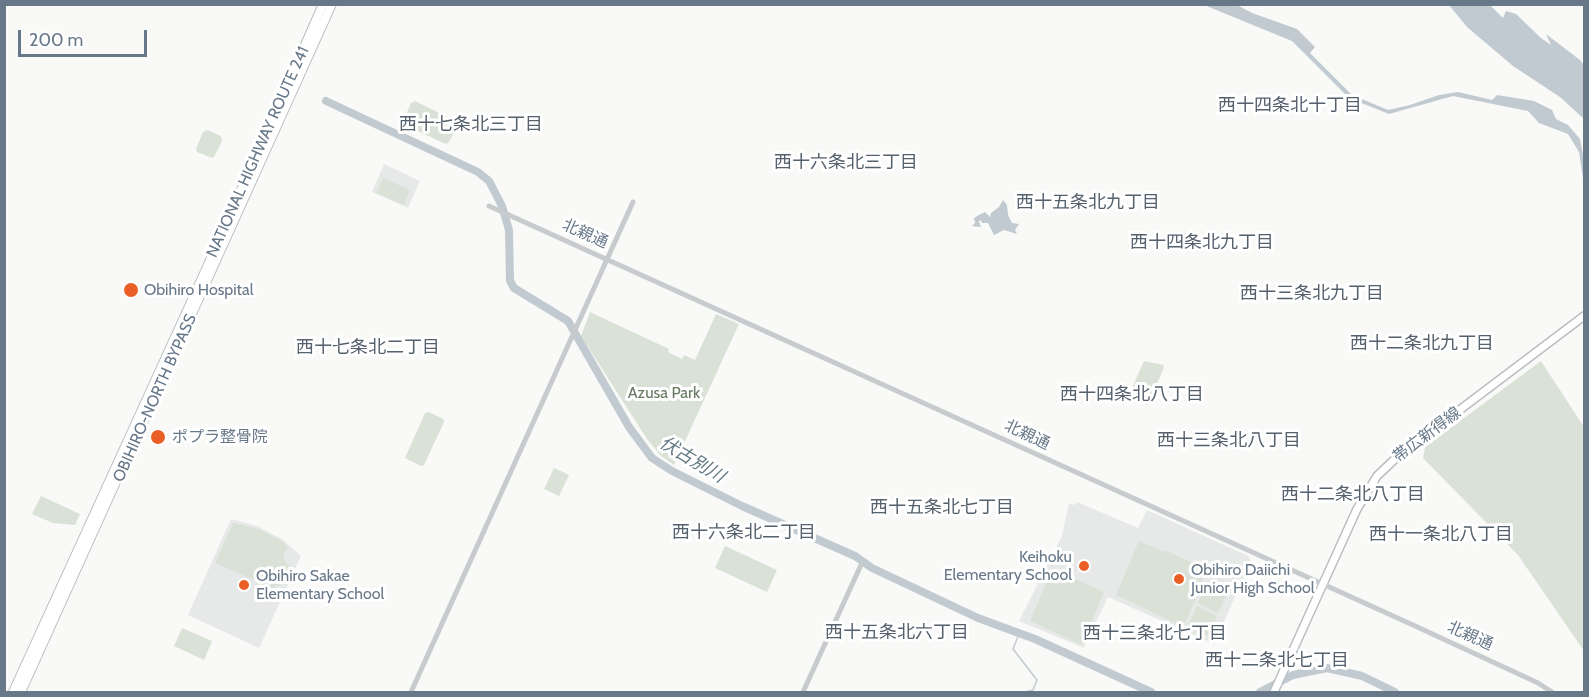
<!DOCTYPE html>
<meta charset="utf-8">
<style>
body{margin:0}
#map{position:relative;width:1589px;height:697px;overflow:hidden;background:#f9f9f7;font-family:Cabin,sans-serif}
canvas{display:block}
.frame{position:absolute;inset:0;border:6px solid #677889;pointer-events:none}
.scale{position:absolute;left:18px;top:30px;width:129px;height:27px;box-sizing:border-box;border:3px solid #677889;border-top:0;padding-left:8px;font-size:18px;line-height:21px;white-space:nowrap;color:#677889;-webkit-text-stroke:4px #fff;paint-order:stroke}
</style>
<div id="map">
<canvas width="1589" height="697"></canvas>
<div class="frame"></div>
<div class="scale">200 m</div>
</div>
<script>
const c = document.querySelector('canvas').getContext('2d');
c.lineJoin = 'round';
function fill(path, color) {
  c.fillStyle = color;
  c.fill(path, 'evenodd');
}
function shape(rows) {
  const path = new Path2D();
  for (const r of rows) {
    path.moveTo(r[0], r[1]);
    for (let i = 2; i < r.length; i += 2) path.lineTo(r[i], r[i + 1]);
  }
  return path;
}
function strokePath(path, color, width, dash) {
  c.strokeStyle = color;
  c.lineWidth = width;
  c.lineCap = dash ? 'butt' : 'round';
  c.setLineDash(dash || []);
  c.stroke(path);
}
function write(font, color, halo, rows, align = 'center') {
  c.font = font + ' Cabin,"Noto Sans JP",sans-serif';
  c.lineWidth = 6;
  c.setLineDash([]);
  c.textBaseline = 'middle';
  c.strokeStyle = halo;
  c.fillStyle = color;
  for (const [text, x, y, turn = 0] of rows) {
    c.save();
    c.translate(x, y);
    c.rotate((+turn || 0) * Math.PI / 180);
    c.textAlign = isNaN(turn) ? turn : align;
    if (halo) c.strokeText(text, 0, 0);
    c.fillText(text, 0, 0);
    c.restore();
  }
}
fill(shape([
 [384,164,420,181,408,208,372,192],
 [1077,502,1138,528,1147,510,1248,556,1251,561,1214,644,1108,597,1084,648,1019,621,1062,536,1069,503,1074,505],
 [231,519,257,526,282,539,301,556,259,648,188,615]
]), '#e7e8e8');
fill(shape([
 [415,101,456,121,458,124,449,142,446,144,402,124,411,103],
 [207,130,221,136,222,141,214,157,212,158,197,152,196,149,203,132],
 [383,178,410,190,404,205,376,193],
 [590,312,669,349,668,352,682,359,684,355,695,360,716,314,739,324,674,465,661,456,647,439,581,336],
 [1144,361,1163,365,1164,368,1147,405,1131,398,1129,395],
 [1541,361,1584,427,1584,651,1518,555,1423,458,1425,447],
 [429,412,443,419,444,422,424,465,421,466,405,458,425,413],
 [554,468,569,475,559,496,544,489],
 [41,496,80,514,75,525,53,523,32,514],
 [233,523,259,529,280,540,288,547,284,554,284,560,289,567,282,584,272,588,215,563],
 [1139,541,1164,552,1165,550,1199,566,1196,573,1203,579,1186,622,1177,624,1116,595],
 [725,546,777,570,767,592,715,568],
 [1067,575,1104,592,1082,645,1030,621,1048,580,1057,584,1063,581],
 [1208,581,1228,591,1218,613,1198,603],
 [1197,606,1217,616,1208,636,1188,626],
 [182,628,212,641,204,660,174,646]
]), '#dae1d7');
fill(shape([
 [1204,5,1237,5,1252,13,1297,29,1315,47,1310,53,1352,95,1388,110,1410,105,1439,95,1458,92,1492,100,1497,95,1534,101,1552,110,1556,119,1568,125,1580,139,1584,160,1584,185,1579,152,1568,134,1539,123,1528,111,1453,96,1389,114,1349,98,1292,41],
 [1449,5,1490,5,1503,18,1506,11,1516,14,1541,38,1551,45,1546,34,1580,60,1584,65,1584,119,1560,97,1513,66,1467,27],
 [1003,200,1007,205,1008,215,1012,223,1019,224,1015,230,1017,234,1004,230,994,235,988,223,982,223,981,220,979,221,981,227,972,226,975,223,974,218,979,215,985,212,990,217,991,213,999,207]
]), '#c1cad0');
strokePath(shape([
 [1019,634,1013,649,1037,680,1033,690,1025,692]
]), '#c1cad0', 1.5);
strokePath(shape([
 [326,101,478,172,489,181,502,206,509,230,510,281,514,288,568,321,629,427,652,458,672,471,742,506,855,556,872,568,978,618,1035,639,1151,692],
 [1260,692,1293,675,1327,668,1362,676,1395,692]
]), '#c1cad0', 8);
const major = shape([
 [1274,692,1357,509,1377,476,1396,458,1584,316]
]);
const highway = shape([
 [13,692,212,256,323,4],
 [21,692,332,4]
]);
strokePath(major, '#babec2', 10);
strokePath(highway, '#b9bdc0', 10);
strokePath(shape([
 [489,206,1413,625,1538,683,1552,692],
 [411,692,633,202],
 [803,692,861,565]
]), '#c7cbce', 5);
strokePath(major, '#fff', 7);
strokePath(highway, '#fff', 8);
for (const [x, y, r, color] of [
 [131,290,8,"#e95f26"],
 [158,437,8,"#e95f26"],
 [1084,566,6,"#e95f26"],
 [1179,579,6,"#e95f26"],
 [244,585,6,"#e95f26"]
]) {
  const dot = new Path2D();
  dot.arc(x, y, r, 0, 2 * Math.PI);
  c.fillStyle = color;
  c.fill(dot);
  strokePath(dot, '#fff', 2);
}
write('16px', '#677889', '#fff', [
 ["NATIONAL HIGHWAY ROUTE 241",258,152,-66],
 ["北親通",585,234,24],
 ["OBIHIRO-NORTH BYPASS",155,398,-66],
 ["北親通",1027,435,25],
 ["帯広新得線",1427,435,-37],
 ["北親通",1470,636,24]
]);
write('16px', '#677889', '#fff', [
 ["Obihiro Hospital",144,290],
 ["ポプラ整骨院",172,437],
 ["Keihoku",1072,557,"right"],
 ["Elementary School",1072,575,"right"],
 ["Obihiro Daiichi",1191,570],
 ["Junior High School",1191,588],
 ["Obihiro Sakae",256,576],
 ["Elementary School",256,594]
], 'left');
write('16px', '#667a62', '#fff', [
 ["Azusa Park",664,393]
]);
write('18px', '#55616d', '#fff', [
 ["西十四条北十丁目",1290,106],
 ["西十七条北三丁目",471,125],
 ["西十六条北三丁目",846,163],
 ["西十五条北九丁目",1088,203],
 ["西十四条北九丁目",1202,243],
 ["西十三条北九丁目",1312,294],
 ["西十二条北九丁目",1422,344],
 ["西十七条北二丁目",368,348],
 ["西十四条北八丁目",1132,395],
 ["西十三条北八丁目",1229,441],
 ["西十二条北八丁目",1353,495],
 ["西十五条北七丁目",942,508],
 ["西十六条北二丁目",744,533],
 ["西十一条北八丁目",1441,535],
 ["西十五条北六丁目",897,633],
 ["西十三条北七丁目",1155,634],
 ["西十二条北七丁目",1277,661]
]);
write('italic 18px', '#637983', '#fff', [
 ["伏古別川",692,460,31]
]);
</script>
